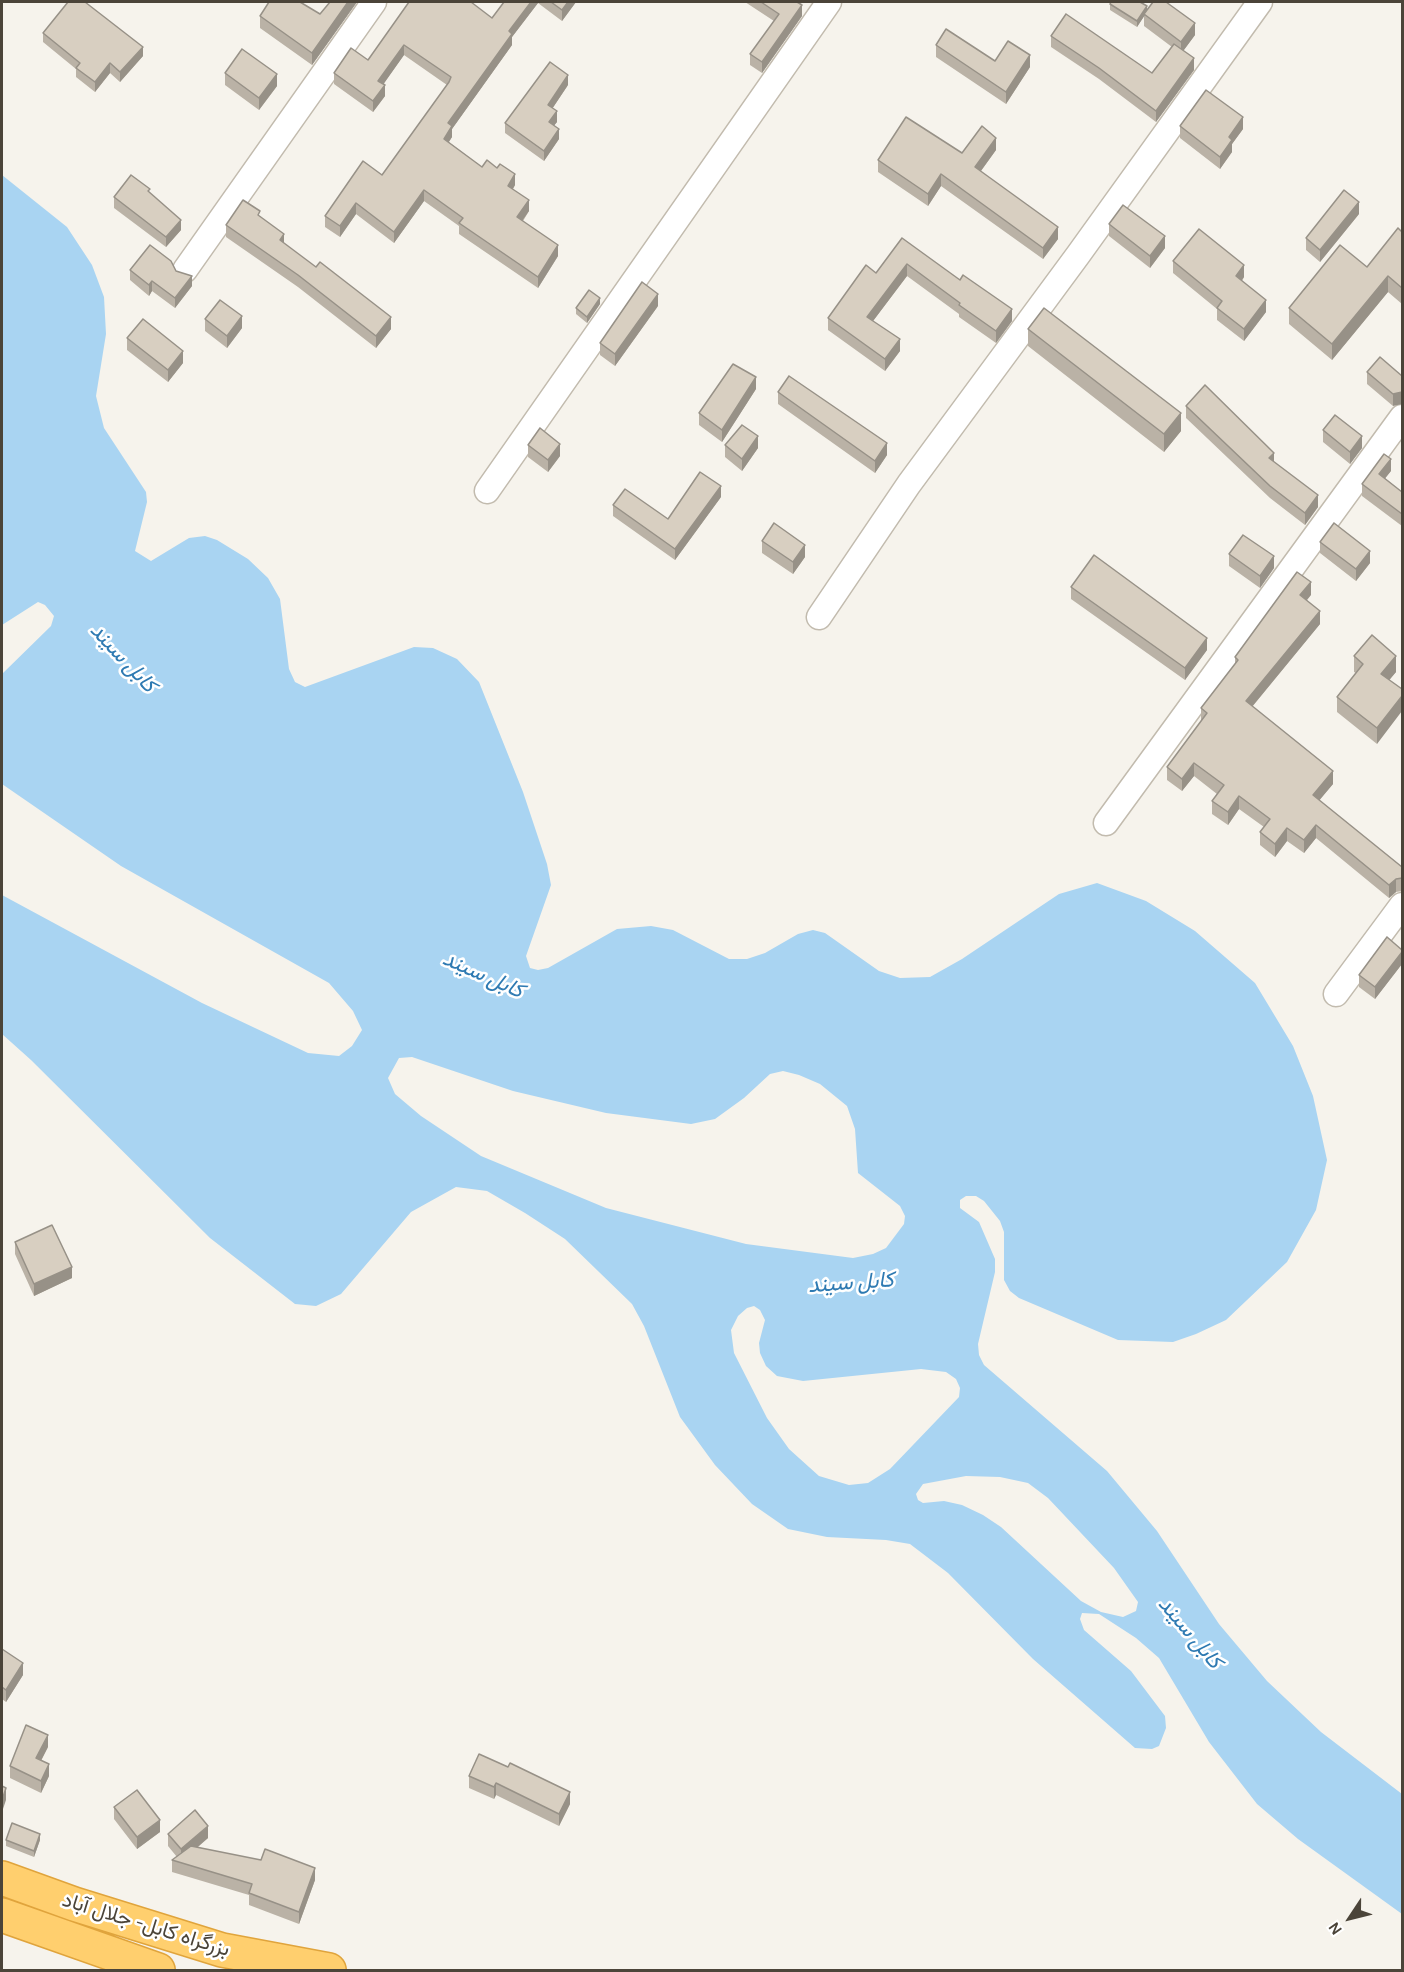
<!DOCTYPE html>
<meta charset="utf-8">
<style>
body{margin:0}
#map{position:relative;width:1404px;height:1972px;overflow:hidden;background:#f6f3ec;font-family:Karla,sans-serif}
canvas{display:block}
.frame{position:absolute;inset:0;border:3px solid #4b4439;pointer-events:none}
.north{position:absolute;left:1320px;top:1888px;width:60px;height:60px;-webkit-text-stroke:4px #fff;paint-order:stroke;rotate:235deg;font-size:16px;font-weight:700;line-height:24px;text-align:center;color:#4b4439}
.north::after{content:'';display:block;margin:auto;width:21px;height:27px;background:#4b4439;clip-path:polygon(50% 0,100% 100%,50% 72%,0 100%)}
</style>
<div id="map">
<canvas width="1404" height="1972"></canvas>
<div class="frame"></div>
<div class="north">N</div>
</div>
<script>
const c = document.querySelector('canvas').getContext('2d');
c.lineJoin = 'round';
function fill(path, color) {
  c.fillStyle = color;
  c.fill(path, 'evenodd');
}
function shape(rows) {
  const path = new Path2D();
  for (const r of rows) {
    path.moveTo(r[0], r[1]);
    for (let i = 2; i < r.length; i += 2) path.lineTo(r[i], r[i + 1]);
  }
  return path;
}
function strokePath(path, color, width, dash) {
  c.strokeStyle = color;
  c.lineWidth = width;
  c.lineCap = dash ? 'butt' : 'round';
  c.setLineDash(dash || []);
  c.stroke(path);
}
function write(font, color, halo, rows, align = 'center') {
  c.font = font + ' Karla,Vazirmatn,sans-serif';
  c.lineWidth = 5;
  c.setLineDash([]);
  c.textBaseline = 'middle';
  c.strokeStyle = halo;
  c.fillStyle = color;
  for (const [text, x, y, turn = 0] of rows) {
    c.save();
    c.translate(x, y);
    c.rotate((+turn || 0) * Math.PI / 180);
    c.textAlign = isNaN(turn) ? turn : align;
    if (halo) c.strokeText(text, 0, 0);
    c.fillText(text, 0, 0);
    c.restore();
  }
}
fill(shape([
 [2,175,67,227,92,265,104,297,106,334,96,396,104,428,146,492,147,502,135,551,151,561,189,538,205,536,217,540,248,559,268,578,280,599,289,669,295,682,305,687,414,647,433,648,457,659,479,682,523,792,547,864,551,885,526,956,530,968,538,970,548,968,617,929,651,926,673,930,729,959,747,959,765,953,798,934,813,930,825,933,879,971,900,978,930,977,962,959,1059,894,1097,883,1146,901,1195,931,1255,983,1293,1046,1313,1096,1327,1160,1316,1210,1287,1262,1226,1320,1196,1334,1173,1342,1118,1340,1019,1298,1010,1291,1004,1280,1004,1232,1000,1221,984,1201,976,1196,966,1196,960,1200,960,1208,979,1222,995,1259,995,1272,978,1344,979,1355,984,1365,1107,1471,1157,1531,1219,1624,1267,1681,1321,1732,1402,1794,1402,1914,1298,1839,1257,1804,1209,1742,1159,1658,1136,1638,1099,1614,1082,1613,1080,1619,1084,1630,1131,1671,1165,1716,1166,1728,1159,1746,1152,1749,1135,1748,1033,1659,948,1573,910,1544,886,1540,827,1537,788,1529,752,1504,715,1465,680,1417,644,1326,632,1304,565,1239,525,1213,487,1191,456,1187,411,1212,341,1294,316,1306,295,1304,210,1238,31,1060,2,1034,2,895,202,1003,308,1053,339,1056,352,1046,362,1030,353,1011,329,983,121,866,2,784,2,674,51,626,54,616,45,605,38,602,2,625],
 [412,1057,513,1091,606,1113,691,1124,715,1119,744,1098,770,1074,783,1071,799,1075,820,1084,847,1106,855,1129,858,1173,900,1206,905,1216,904,1224,886,1248,873,1254,853,1258,746,1244,606,1208,481,1156,421,1116,395,1094,388,1078,399,1058],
 [754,1306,760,1310,765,1320,759,1343,760,1353,766,1366,777,1376,803,1381,921,1369,946,1372,956,1379,960,1388,959,1397,890,1469,868,1483,849,1485,819,1476,789,1449,767,1418,734,1353,731,1330,738,1316,747,1308],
 [966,1476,1000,1477,1028,1483,1048,1498,1114,1568,1138,1602,1136,1611,1123,1617,1101,1612,1081,1601,1001,1527,983,1515,962,1505,944,1501,923,1503,918,1500,916,1494,923,1484]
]), '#a9d4f2');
const street = shape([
 [185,270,374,2],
 [487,491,829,2],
 [819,617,909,484,1078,255,1260,2],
 [1106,823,1402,417],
 [1336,994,1402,905]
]);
const highway = shape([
 [2,1878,74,1904,222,1950,329,1970],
 [2,1915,158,1970]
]);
strokePath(street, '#c2bbae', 27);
strokePath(highway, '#e0a43c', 36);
strokePath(street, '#fff', 24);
strokePath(highway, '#ffcf6e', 33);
fill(shape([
 [330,2,357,2,312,65,260,28,260,16,320,14],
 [409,2,492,18,504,2,576,2,562,21,538,3,512,37,512,45,452,129,452,137,449,142,482,167,515,185,513,189,529,211,523,221,558,256,538,288,459,234,459,226,424,201,394,243,356,214,340,237,325,227,325,216,382,175,447,85,404,55,383,84,385,96,373,112,334,84,334,73,368,60],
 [745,2,797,2,802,16,762,73,750,65,750,54,774,21],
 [1110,4,1147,11,1195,35,1183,51,1194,70,1156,122,1099,79,1051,47,1051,36,1152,73,1172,47,1144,26,1144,16,1137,27,1110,10],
 [43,33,143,56,120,82,110,73,95,92,76,77,76,69,43,42],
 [936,45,995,61,1030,67,1006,104,936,57],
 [225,73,277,86,259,110,225,85],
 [568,85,552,109,557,122,554,125,559,139,544,161,505,133,505,123],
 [1180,126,1243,129,1232,144,1232,152,1220,169,1180,138],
 [996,150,981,171,1058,239,1043,259,941,186,928,206,878,172,878,160],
 [150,193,181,230,166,247,114,208,114,197],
 [1359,214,1320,262,1306,250,1306,238],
 [260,216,284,243,391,329,376,348,298,287,226,237,226,225],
 [1109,224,1165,248,1150,268,1109,236],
 [1402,232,1402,304,1388,292,1332,360,1289,324,1289,308,1367,267],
 [902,238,1012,321,996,343,959,317,959,314,907,276,873,321,900,351,885,371,828,330,828,318,876,273],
 [1173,261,1244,277,1242,281,1266,312,1244,341,1217,320,1217,309,1173,273],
 [130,270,176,271,192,286,175,308,152,291,149,296,130,280],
 [600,304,587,323,576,314,576,308],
 [658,306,615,366,600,355,600,343],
 [205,319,242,328,227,348,205,331],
 [1028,329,1181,431,1164,452,1028,346],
 [127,338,183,363,168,382,127,350],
 [1367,372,1402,376,1393,406,1367,384],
 [756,389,722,442,699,425,699,413],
 [778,392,887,455,875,473,778,404],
 [1186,406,1274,462,1318,507,1305,525,1270,498,1186,418],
 [1323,430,1362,448,1350,464,1323,442],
 [528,445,560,456,548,472,528,457],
 [725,445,758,448,742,471,725,457],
 [1391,471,1385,478,1402,492,1402,526,1362,496,1362,484],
 [721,497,675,560,613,516,613,505,668,519],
 [762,541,805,557,793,574,762,553],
 [1320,542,1370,563,1356,581,1320,553],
 [1229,554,1274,568,1260,588,1229,566],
 [1071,587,1207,650,1185,680,1071,599],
 [1311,595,1307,600,1320,624,1252,707,1333,784,1319,800,1402,867,1402,891,1396,892,1389,898,1316,838,1304,853,1287,841,1275,857,1260,845,1260,832,1264,827,1239,809,1228,825,1212,814,1212,801,1217,794,1194,776,1182,791,1167,780,1167,767,1201,721,1201,708,1235,664,1235,657],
 [1354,656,1396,672,1389,680,1377,744,1337,712,1337,697,1356,673,1354,672],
 [1402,950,1402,964,1375,999,1359,987,1359,975],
 [15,1242,72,1278,34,1296,15,1254],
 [2,1649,23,1675,6,1702,2,1699],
 [48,1747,41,1761,49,1776,41,1793,10,1778,10,1766],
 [479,1754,570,1804,559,1826,496,1795,494,1799,469,1788,469,1776],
 [114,1807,160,1832,137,1849,114,1819],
 [168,1834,208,1838,198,1847,315,1880,299,1924,249,1905,249,1895,172,1872,172,1860,177,1857,168,1846],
 [6,1840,40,1840,34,1857,6,1846]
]), '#bab2a6');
fill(shape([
 [348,2,357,2,312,65,312,53],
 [531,2,538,2,538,3,512,37,512,45,452,129,452,137,444,149,444,139,448,123,509,31],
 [568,2,576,2,562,21,562,10],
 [802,5,802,16,762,73,762,62],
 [1147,6,1147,12,1137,27,1137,21],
 [1195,23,1195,35,1181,54,1181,42],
 [404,45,404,55,378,92,378,81],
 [143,47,143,56,120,82,120,72],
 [1030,55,1030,67,1006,104,1006,92],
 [1194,58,1194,70,1156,122,1156,111],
 [110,63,110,73,95,92,95,82],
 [277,74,277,86,259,110,259,98],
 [568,75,568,85,548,115,548,105],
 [385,85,385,96,373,112,373,101],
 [557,111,557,122,549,132,549,122],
 [1243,117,1243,129,1232,144,1232,152,1220,169,1220,157,1229,137],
 [559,129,559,139,544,161,544,151],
 [996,138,996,150,975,179,975,167],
 [515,174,515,185,508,197,508,186],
 [941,174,941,186,928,206,928,194],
 [424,190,424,201,394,243,394,232],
 [529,200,529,211,517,228,517,217],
 [1359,202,1359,214,1320,262,1320,250],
 [356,203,356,214,340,237,340,226],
 [181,220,181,230,166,247,166,237],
 [1058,227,1058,239,1043,259,1043,248],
 [284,234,284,246,280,240],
 [1165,236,1165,248,1150,268,1150,256],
 [558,245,558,256,538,288,538,277],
 [907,264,907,276,867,329,867,317],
 [1244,265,1244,277,1236,288,1236,276],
 [192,276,192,286,175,308,175,298],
 [1388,276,1388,292,1332,360,1332,344],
 [152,281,152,291,149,296,149,285],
 [658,294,658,306,615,366,615,354],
 [600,298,600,304,587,323,587,317],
 [1266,300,1266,312,1244,341,1244,329],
 [1012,309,1012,321,996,343,996,331],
 [242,316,242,328,227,348,227,336],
 [391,317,391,329,376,348,376,336],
 [900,339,900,351,885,371,885,359],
 [183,351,183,363,168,382,168,370],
 [756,377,756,389,722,442,722,430],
 [1402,392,1402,404,1393,406,1393,394],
 [1181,413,1181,431,1164,452,1164,434],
 [758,436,758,448,742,471,742,459],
 [1362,436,1362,448,1350,464,1350,452],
 [887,443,887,455,875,473,875,461],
 [560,444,560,456,548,472,548,460],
 [1274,453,1274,465,1269,458],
 [1391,459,1391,471,1379,486,1379,474],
 [721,486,721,497,675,560,675,549],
 [1318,495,1318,507,1305,525,1305,513],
 [805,545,805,557,793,574,793,562],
 [1370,551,1370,563,1356,581,1356,569],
 [1274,556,1274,568,1260,588,1260,576],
 [1311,582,1311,595,1300,608,1300,595],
 [1320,611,1320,624,1246,714,1246,701],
 [1207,638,1207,650,1185,680,1185,668],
 [1396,656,1396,672,1381,690,1381,674],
 [1402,696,1402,711,1377,744,1377,728],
 [1194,763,1194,776,1182,791,1182,779],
 [1333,771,1333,784,1313,808,1313,795],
 [1239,796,1239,809,1228,825,1228,812],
 [1316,825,1316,838,1304,853,1304,840],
 [1287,828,1287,841,1275,857,1275,844],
 [1396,879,1396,892,1389,898,1389,885],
 [1402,952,1402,964,1375,999,1375,987],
 [72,1267,72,1278,34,1296,34,1284],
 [23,1663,23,1675,6,1702,6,1690],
 [48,1735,48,1747,36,1770,36,1758],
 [49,1764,49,1776,41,1793,41,1781],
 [496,1783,496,1795,494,1799,494,1787],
 [6,1788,6,1800,2,1812,2,1800],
 [570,1792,570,1804,559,1826,559,1814],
 [160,1820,160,1832,137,1849,137,1837],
 [208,1826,208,1838,181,1861,181,1849],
 [40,1834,40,1840,34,1857,34,1851],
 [315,1868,315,1880,299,1924,299,1912]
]), '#979187');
const building = shape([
 [68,2,85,2,143,47,120,72,110,63,95,82,76,68,80,63,43,33,68,2],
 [269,2,300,2,320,14,330,2,348,2,312,53,260,16,269,2],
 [409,2,471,2,492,18,504,2,531,2,509,31,512,34,448,123,452,126,444,139,482,167,487,160,497,168,500,164,515,174,508,186,529,200,517,217,558,245,538,277,459,223,463,218,424,190,394,232,356,203,340,226,325,216,363,161,382,175,449,82,451,77,404,45,378,81,385,85,373,101,334,73,351,48,368,60,409,2],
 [551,2,568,2,562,10,551,2],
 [761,2,797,2,802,5,762,62,750,54,779,14,761,2],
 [1111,2,1140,2,1147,6,1137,21,1110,4,1111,2],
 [1153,2,1166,2,1195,23,1181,42,1144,14,1153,2],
 [1066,14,1152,73,1174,44,1194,58,1156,111,1099,68,1051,36,1066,14],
 [946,29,995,61,1008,41,1030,55,1006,92,936,45,946,29],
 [242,49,277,74,259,98,225,73,242,49],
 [550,62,568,75,548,105,557,111,549,122,559,129,544,151,505,123,550,62],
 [1206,90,1243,117,1229,137,1232,140,1220,157,1180,126,1206,90],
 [906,117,962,153,982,126,996,138,975,167,1058,227,1043,248,941,174,928,194,878,160,906,117],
 [131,175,150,189,148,191,181,220,166,237,114,197,131,175],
 [1344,190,1359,202,1320,250,1306,238,1344,190],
 [243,200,260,211,258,215,284,234,280,240,316,267,320,262,391,317,376,336,298,275,226,225,243,200],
 [1123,205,1165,236,1150,256,1109,224,1123,205],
 [1398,228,1402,232,1402,288,1388,276,1332,344,1289,308,1340,245,1367,267,1398,228],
 [1199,229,1244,265,1236,276,1266,300,1244,329,1217,308,1222,301,1173,261,1199,229],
 [902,238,960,280,963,275,1012,309,996,331,959,305,960,303,907,264,867,317,900,339,885,359,828,318,866,265,876,273,902,238],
 [150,245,171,261,176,271,192,276,175,298,152,281,149,285,130,270,150,245],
 [642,282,658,294,615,354,600,343,642,282],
 [589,290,600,298,587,317,576,308,589,290],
 [220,300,242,316,227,336,205,319,220,300],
 [1044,308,1181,413,1164,434,1028,329,1044,308],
 [143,319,183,351,168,370,127,338,143,319],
 [1380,357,1402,376,1402,392,1393,394,1367,372,1380,357],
 [733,364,756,377,722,430,699,413,733,364],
 [789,376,887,443,875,461,778,392,789,376],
 [1205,385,1274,453,1269,458,1318,495,1305,513,1270,486,1186,406,1205,385],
 [1335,415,1362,436,1350,452,1323,430,1335,415],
 [742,425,758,436,742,459,725,445,742,425],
 [540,428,560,444,548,460,528,445,540,428],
 [1384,454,1391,459,1379,474,1402,492,1402,514,1362,484,1384,454],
 [700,472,721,486,675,549,613,505,625,489,668,519,700,472],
 [774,523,805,545,793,562,762,541,774,523],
 [1334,523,1370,551,1356,569,1320,542,1334,523],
 [1243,535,1274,556,1260,576,1229,554,1243,535],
 [1094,555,1207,638,1185,668,1071,587,1094,555],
 [1297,572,1311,582,1300,595,1320,611,1246,701,1333,771,1313,795,1402,867,1402,878,1396,879,1389,885,1316,825,1304,840,1287,828,1275,844,1260,832,1270,819,1239,796,1228,812,1212,801,1224,785,1194,763,1182,779,1167,767,1207,713,1201,708,1238,660,1235,657,1297,572],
 [1372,635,1396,656,1381,674,1402,689,1402,696,1377,728,1337,697,1363,664,1354,656,1372,635],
 [1387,937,1402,950,1402,952,1375,987,1359,975,1387,937],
 [52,1225,72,1267,34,1284,15,1242,52,1225],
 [2,1649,23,1663,6,1690,2,1687,2,1649],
 [26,1725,48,1735,36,1758,49,1764,41,1781,10,1766,26,1725],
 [479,1754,508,1767,510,1763,570,1792,559,1814,496,1783,494,1787,469,1776,479,1754],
 [2,1786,6,1788,2,1800,2,1786],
 [137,1790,160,1820,137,1837,114,1807,137,1790],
 [195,1810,208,1826,181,1849,168,1834,195,1810],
 [12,1823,40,1834,34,1851,6,1840,12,1823],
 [191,1846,261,1860,265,1849,315,1868,299,1912,249,1893,252,1884,172,1860,191,1846]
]);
fill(building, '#d8cfc1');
strokePath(building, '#979187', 1.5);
write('21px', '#4b4439', '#fff', [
 ["بزرگراه کابل- جلال آباد",146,1925,17]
]);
write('italic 22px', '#2e7ab2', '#fff', [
 ["کابل سيند",123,658,47],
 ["کابل سيند",483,975,24],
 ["کابل سيند",851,1283,-4],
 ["کابل سيند",1190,1633,50]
]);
</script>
